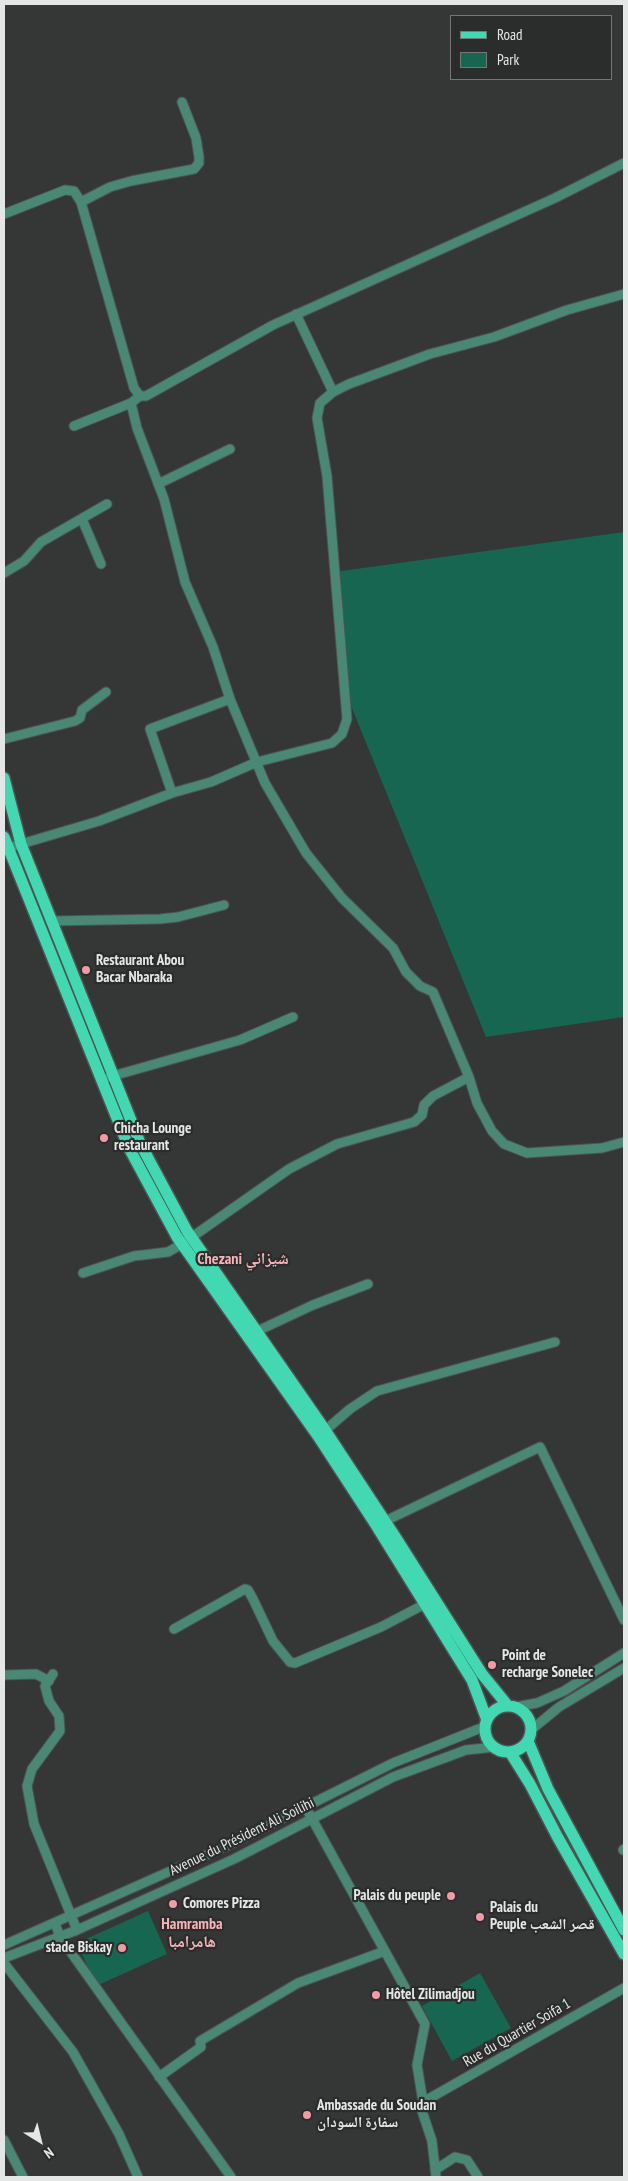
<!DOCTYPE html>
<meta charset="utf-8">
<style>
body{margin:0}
#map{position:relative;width:628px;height:2181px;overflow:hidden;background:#343736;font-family:"PT Sans Narrow",sans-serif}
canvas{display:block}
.frame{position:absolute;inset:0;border:5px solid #e5e7e6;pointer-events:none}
.legend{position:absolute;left:450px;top:15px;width:162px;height:65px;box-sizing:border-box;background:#2a2d2b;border:1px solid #757776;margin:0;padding:6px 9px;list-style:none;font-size:15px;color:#e5e7e6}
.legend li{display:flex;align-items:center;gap:10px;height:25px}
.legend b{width:25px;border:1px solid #757776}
.north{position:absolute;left:15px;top:2116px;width:50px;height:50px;-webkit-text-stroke:4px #2a2d2b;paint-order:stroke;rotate:144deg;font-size:14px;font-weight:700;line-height:20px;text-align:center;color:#e5e7e6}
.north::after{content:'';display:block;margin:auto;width:18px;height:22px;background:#e5e7e6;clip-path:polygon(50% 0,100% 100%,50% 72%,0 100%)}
</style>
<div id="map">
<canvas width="628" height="2181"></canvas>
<div class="frame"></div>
<ul class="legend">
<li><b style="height:6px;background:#42d9b2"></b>Road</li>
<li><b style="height:14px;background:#176652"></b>Park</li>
</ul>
<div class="north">N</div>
</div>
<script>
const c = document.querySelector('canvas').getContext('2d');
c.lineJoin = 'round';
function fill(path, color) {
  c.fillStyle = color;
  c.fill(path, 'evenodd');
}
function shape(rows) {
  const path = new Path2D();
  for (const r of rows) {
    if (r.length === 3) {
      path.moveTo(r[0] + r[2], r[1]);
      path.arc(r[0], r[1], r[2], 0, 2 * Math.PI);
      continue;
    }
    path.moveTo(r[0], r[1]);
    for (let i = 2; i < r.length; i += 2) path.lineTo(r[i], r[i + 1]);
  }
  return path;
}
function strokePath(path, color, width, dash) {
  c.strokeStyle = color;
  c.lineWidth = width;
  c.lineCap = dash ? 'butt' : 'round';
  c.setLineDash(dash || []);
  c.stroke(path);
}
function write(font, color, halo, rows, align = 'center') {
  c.font = font + ' "PT Sans Narrow","Noto Naskh Arabic",sans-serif';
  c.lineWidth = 4.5;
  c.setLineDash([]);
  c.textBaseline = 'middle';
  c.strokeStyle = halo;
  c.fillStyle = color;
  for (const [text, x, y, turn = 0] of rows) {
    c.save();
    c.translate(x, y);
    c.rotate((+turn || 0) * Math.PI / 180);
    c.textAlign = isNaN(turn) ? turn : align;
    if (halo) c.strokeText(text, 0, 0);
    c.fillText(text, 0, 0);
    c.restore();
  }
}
fill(shape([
 [624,532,624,1017,486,1037,347,696,334,572],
 [148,1911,167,1954,96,1986,77,1943],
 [480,1973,511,2028,452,2061,422,2006]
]), '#176652');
const minor = shape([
 [624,163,555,198,273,325,146,396,140,396,131,403,137,428,164,499,185,582,213,647,230,699,265,783,306,853,342,898,393,948,406,972,420,986,433,992,469,1077,477,1103,492,1131,504,1144,527,1153,602,1148,624,1142],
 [81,202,110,187,131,181,194,169,199,163,199,157,196,138,182,102],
 [4,214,65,190,74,191,81,202,134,388,140,396],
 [296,314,333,392],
 [74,426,131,403],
 [158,484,230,449],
 [82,519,101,564],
 [4,573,24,561,41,542,107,504],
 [4,739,75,721,80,718,82,710,106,692],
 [172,793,150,729,230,699],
 [4,849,99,821,172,793,211,782,257,762,332,743,342,734,347,719,327,476,317,418,320,403,333,392,349,384,430,354,494,337,567,310,624,294],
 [52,921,160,919,178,917,224,905],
 [109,1077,240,1040,293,1017],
 [83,1273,134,1256,168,1252,182,1244,289,1169,337,1144,414,1122,422,1115,424,1105,433,1096,469,1077],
 [251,1334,313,1305,368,1284],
 [321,1434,350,1409,377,1391,555,1342],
 [381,1523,540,1447,624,1620],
 [174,1629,245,1589,248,1590,253,1599,273,1641,290,1662,295,1663,381,1627,425,1604],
 [53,1674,45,1686,49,1701,59,1716,60,1731,32,1769,27,1786,34,1824,77,1930],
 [4,1675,36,1674,49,1681],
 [515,1707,537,1703,564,1691,624,1653],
 [531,1730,559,1707,624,1668],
 [305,1806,425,2024,417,2065,423,2102,422,2111,432,2141,436,2177],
 [623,1850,624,1849],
 [55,1923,60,1937,231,2177],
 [4,1945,229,1845,393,1763,486,1726],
 [4,1958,77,1930,234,1859,393,1777,466,1750,495,1747],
 [4,1963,73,2052,119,2134,138,2177],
 [159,2077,201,2047,200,2041,298,1983,385,1951],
 [423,2102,624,1988],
 [4,2140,23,2177],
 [435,2170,455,2157,467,2160,478,2177]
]);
const major = shape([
 [4,778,21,844,140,1143,187,1231,325,1430,396,1538,482,1674,508,1706],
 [4,837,129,1148,177,1237,318,1436,376,1525,472,1680,487,1720],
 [508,1729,23],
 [528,1741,548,1789,624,1930],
 [510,1752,530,1784,557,1836,624,1954]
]);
strokePath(minor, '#505352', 11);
strokePath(major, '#505352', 14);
strokePath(minor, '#488875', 9);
strokePath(major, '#42d9b2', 11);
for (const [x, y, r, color] of [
 [86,970,5,"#f49aa2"],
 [104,1138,5,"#f49aa2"],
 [492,1665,5,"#f49aa2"],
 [451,1896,5,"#f49aa2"],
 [173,1904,5,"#f49aa2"],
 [480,1917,5,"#f49aa2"],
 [122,1948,5,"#f49aa2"],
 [376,1995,5,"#f49aa2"],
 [307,2115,5,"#f49aa2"]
]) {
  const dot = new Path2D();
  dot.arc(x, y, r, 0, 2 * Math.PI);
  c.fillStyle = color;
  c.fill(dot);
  strokePath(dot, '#2a2d2b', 2);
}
write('bold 15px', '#e5e7e6', '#2a2d2b', [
 ["Restaurant Abou",96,961],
 ["Bacar Nbaraka",96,978],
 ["Chicha Lounge",114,1129],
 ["restaurant",114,1146],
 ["Point de",502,1656],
 ["recharge Sonelec",502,1673],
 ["Palais du peuple",441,1896,"right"],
 ["Comores Pizza",183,1904],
 ["Palais du",490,1908],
 ["Peuple قصر الشعب",490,1925],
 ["stade Biskay",112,1948,"right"],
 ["Hôtel Zilimadjou",386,1995],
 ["Ambassade du Soudan",317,2106],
 ["سفارة السودان",317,2123]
], 'left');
write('15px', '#e5e7e6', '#2a2d2b', [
 ["Avenue du Président Ali Soilihi",242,1837,-26],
 ["Rue du Quartier Soifa 1",517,2033,-30]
]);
write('bold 16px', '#f6b2b7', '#2a2d2b', [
 ["Chezani شيزاني",243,1259],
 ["Hamramba",192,1924],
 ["هامرامبا",192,1942]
]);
</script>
